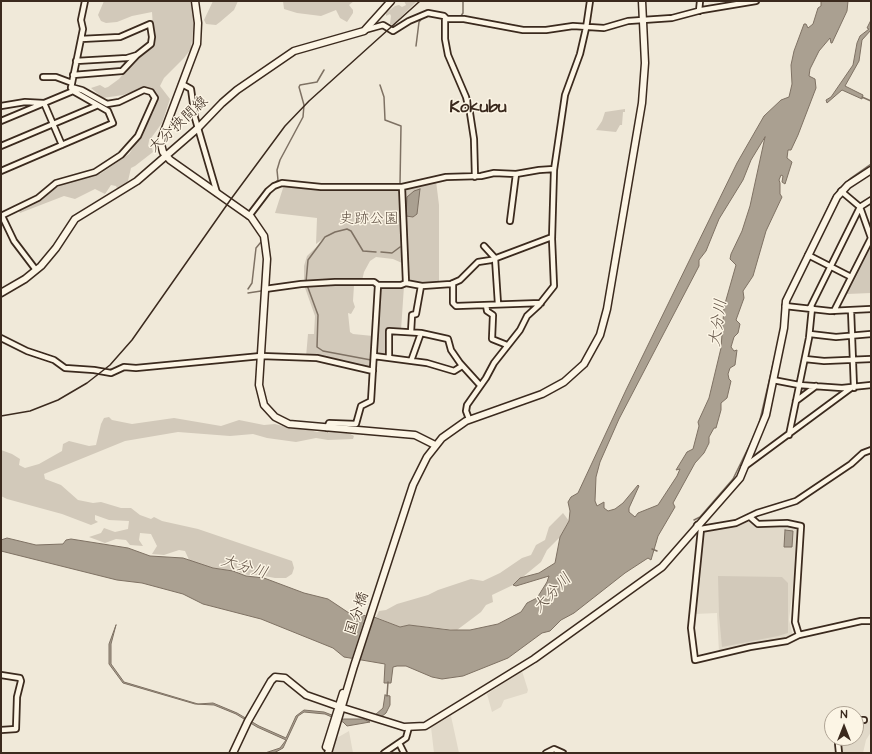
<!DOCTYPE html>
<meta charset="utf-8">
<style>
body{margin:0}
#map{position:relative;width:872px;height:754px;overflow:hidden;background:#f0e9d9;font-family:"Architects Daughter",sans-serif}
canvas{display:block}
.frame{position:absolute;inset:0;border:2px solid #3b2a1e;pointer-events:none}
.north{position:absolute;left:824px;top:706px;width:40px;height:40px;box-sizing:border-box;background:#fcf5e5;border:1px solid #afa495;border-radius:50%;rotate:0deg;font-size:11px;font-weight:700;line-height:16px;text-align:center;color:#3b2a1e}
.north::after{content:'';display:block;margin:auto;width:14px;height:18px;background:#3b2a1e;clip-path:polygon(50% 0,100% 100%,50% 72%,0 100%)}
</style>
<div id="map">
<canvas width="872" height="754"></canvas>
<div class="frame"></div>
<div class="north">N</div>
</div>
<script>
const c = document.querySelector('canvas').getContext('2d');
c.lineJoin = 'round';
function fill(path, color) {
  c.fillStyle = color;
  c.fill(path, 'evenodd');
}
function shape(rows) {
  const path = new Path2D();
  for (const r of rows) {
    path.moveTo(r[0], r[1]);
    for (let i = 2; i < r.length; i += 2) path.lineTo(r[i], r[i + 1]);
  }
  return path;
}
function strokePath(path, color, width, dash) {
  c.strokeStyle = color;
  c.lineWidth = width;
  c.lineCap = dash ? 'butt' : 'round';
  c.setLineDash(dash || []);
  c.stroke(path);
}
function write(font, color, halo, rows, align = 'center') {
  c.font = font + ' "Architects Daughter","Klee One",sans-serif';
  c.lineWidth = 3;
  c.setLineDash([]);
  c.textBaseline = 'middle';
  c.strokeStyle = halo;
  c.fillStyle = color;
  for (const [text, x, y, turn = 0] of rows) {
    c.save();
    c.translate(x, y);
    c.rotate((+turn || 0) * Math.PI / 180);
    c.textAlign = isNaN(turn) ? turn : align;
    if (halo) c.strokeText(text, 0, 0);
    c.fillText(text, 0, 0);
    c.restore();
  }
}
fill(shape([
 [750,519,756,526,790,525,800,527,789,620,793,636,787,639,719,652,717,613,695,614,702,536,703,532,721,529],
 [522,671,528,690,527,693,504,700,501,707,492,712,487,694],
 [451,716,459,753,434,753,431,727],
 [871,720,871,732,866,740,863,753,841,753,840,742,842,738,856,738,856,722,867,723],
 [349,731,353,753,331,753,335,739]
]), '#e1d9c9');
fill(shape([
 [104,1,190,1,192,8,194,23,191,49,184,58,164,78,160,86,170,99,162,123,149,141,148,146,152,148,153,152,135,166,131,168,128,181,118,190,116,186,111,185,105,194,95,189,75,199,64,196,20,213,19,211,38,202,57,187,91,174,100,174,129,154,141,136,153,112,159,98,156,92,145,88,123,95,103,98,91,88,100,85,105,88,108,87,119,79,132,63,154,43,152,12,132,16,117,22,106,23,101,21,98,15],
 [213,1,238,1,234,10,220,22,216,25,206,24,204,20],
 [283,1,354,1,349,5,353,10,353,13,347,22,340,18,336,10,321,16,297,13,284,9],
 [404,1,417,1,393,25,390,24,391,16,390,14,386,16,386,13,395,6,399,5,402,7,406,5],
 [625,109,625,112,623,112,622,125,620,125,616,132,596,130,602,121,605,112],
 [436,181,439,205,439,282,434,284,422,284,408,282,403,187],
 [284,185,319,190,399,188,402,263,393,259,376,257,370,261,364,272,361,285,354,285,353,301,355,307,351,314,348,313,350,332,353,334,373,336,369,369,306,357,308,334,314,334,315,316,304,285,304,266,307,256,331,233,316,244,317,218,275,213],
 [868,247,871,248,871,293,847,294,846,292],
 [380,286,404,286,401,330,388,330,388,357,375,355],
 [109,417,112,420,132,424,174,418,221,426,239,420,264,425,275,424,293,429,305,429,317,432,329,430,349,433,354,436,353,439,328,440,316,438,296,442,267,438,253,434,230,436,178,432,125,441,44,474,45,479,61,485,78,500,93,503,101,502,121,508,131,508,140,515,151,519,154,517,162,521,198,529,292,561,294,568,292,574,286,578,275,578,259,575,248,575,238,572,213,568,190,562,185,551,179,550,164,555,152,554,157,546,151,534,140,533,139,540,143,546,130,545,126,540,116,539,105,543,89,537,101,533,104,528,115,532,128,529,129,521,109,520,95,515,95,520,98,522,91,525,62,514,7,499,1,496,1,450,12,454,20,459,19,465,25,468,39,464,62,451,63,444,69,441,89,446,96,445,101,424,104,418],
 [563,513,569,521,560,537,547,550,541,562,513,585,492,595,493,602,486,605,481,612,457,630,409,625,400,627,376,617,379,611,386,610,397,604,428,595,438,590,471,579,483,581,500,573,522,558,531,555,536,545,545,540,549,527],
 [718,576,782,577,788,583,788,633,778,636,722,647,719,615]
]), '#d2c9ba');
const water = shape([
 [821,1,848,1,847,11,832,43,831,43,830,38,819,51,810,69,809,76,815,79,816,88,798,135,791,150,788,150,787,158,792,162,785,184,782,182,783,176,781,175,779,180,780,183,780,194,782,197,766,231,753,276,743,291,744,298,736,320,740,324,738,333,734,337,731,347,734,351,737,350,735,365,730,368,728,374,729,379,731,381,727,398,721,403,721,410,716,428,714,428,709,437,709,443,704,453,695,463,673,503,675,507,658,536,651,560,648,558,625,573,574,613,561,620,550,631,542,633,508,658,463,676,442,679,432,677,406,666,397,666,393,667,391,683,384,683,385,664,344,657,333,648,261,619,203,604,183,594,142,583,117,580,1,551,1,540,7,538,36,545,63,544,66,540,71,539,128,548,150,556,183,558,213,568,233,571,246,576,264,578,304,593,328,599,349,613,374,617,400,627,409,625,450,630,470,630,498,624,521,612,527,603,537,598,547,582,549,576,516,586,513,585,520,578,539,573,555,563,560,537,569,521,570,511,568,502,571,497,578,493,626,390,737,163,764,116,781,100,789,97,792,84,791,65,794,51,804,24,806,24,808,28,813,24,818,8,821,6,821,1],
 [765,137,750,206,742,231,731,254,730,259,736,265,724,307,721,348,709,398,698,422,699,426,693,449,687,452,676,470,680,469,677,476,658,505,638,513,635,517,629,512,629,508,639,486,638,485,623,503,615,509,608,511,604,508,604,502,597,506,595,501,596,477,600,462,619,419,699,266,699,260,706,251,719,219,743,180,751,160,765,137],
 [871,20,871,30,862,40,859,61,845,86,863,95,862,99,842,90,827,103,826,100,831,97,853,65,857,43,860,36,869,29,867,28,871,20],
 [420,189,417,214,413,217,406,216,407,197,414,191,420,189],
 [785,530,793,531,792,547,784,547,785,530],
 [116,625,111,644,111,664,124,682,198,704,213,703,237,713,259,726,286,738,296,716,304,710,324,712,342,719,363,719,370,722,347,726,343,722,325,714,304,712,298,716,283,748,274,753,265,753,280,748,286,740,257,727,236,714,214,705,195,704,123,683,109,664,109,644,116,625],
 [385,695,390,696,390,705,386,713,381,717,375,715,383,708,385,695]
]);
fill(water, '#aaa091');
strokePath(water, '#7e7163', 1);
fill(shape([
 [366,614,374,615,359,662,351,661]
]), '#f0e9d9');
strokePath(shape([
 [446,17,461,16,463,13,463,1],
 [416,46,419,22,424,16,430,16],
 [380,85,384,97,385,120,401,126,400,184],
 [862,97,871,101],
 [274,184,278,180,277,170,280,160,303,117,304,105,299,87,300,85,317,82,324,70],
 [400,189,402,249],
 [824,216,833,197,840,188,851,178,871,164],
 [381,252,392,253,400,247],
 [306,282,308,260,325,237,335,232,347,229,351,231,363,251,376,252],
 [307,285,318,315,317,347,323,351,371,360],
 [791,285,807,252],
 [248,289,252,283,256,248,261,242],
 [248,293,261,291],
 [782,313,783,301],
 [759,424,774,360],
 [694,520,700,517,733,479,758,428],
 [652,549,657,551],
 [387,696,388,682]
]), '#7e7163', 1.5);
const street = shape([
 [699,11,700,1],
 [365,30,383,25,393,31,409,21,428,13,444,16,446,18],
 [76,61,127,58,137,55,151,44,152,37,150,24,120,37,81,39],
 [73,75,122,71,137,55],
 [43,77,56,77,72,83],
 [182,84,191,89,195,118,217,193],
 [71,88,83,29,81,20,85,1],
 [1,106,25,102,44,103,62,145],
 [1,121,73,91,108,111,113,123,1,171],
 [1,146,96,106],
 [475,177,474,139,470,113,466,97,448,55,445,39,445,19,464,19,523,30,546,30,573,26,604,28,628,21,672,18,702,10,756,1],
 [402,187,406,283],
 [841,191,860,207,871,238],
 [1,216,38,198,56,183,95,172,121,155,138,136,155,98,151,92,144,90,119,102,107,104,82,90,71,87],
 [2,216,14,241,36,270],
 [249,216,268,191,274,186,282,183,321,187,402,187,446,177,481,176,494,173,516,174,539,170,554,169],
 [510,221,516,174],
 [484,246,495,258,498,304],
 [808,255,851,277],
 [453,283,453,303,456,306,541,303],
 [265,289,301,284,335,282,374,282,378,285,401,285,406,283,422,286,451,284,460,280,478,262,491,260,552,237],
 [486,305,487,311,493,315,492,339,507,345],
 [785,306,830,311,871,309],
 [810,308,860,207,871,200],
 [851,310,854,388],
 [834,311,871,238],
 [411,332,412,315,416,314,421,286],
 [810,334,836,337,871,334],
 [1,338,27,351,54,360,65,368,94,370,111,373,124,367,136,368,261,356,317,358,373,371],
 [374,356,427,363,454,371,462,366],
 [389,357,389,331,421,333,448,339,451,350,460,363,479,384],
 [805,359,824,361,871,359],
 [411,361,421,333],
 [773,380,799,385,842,388,871,385],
 [796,401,816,386],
 [469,419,466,411,467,405,486,378,494,363,520,330,527,316,539,305,554,286,552,239,554,170,565,95,580,54,586,28,590,1],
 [327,428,329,423,356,424,361,406,371,401,378,285],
 [789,435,809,338,812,308],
 [744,467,851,388],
 [697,525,701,529,691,628,695,660,750,647,787,641,799,635,795,622,801,526,787,523,758,524,750,517],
 [701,529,736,523,757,513,796,501,851,464,863,453,871,450],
 [799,635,861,621,871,621],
 [1,675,20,678,21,681,17,697,16,729,1,730],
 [856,720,864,720],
 [399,743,404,753],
 [384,753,406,738,409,727],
 [546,753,554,749,563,753],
 [839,753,838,743,840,738]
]);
const secondary = shape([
 [195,1,198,23,197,44,162,137,161,144,163,152,170,160,251,217,264,236,267,259,259,385,264,405,275,417,289,424,415,435,435,445],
 [1,293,25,279,41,266,56,248,75,219,137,181,198,128,222,103,237,90,294,51,364,31,391,1],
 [326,747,343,693],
 [233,753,248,721,271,681,275,677,285,678,306,695,343,708,404,727,425,726,534,659,662,567,740,478,766,415,784,328,786,301,837,197,848,185,871,170],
 [328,753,354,666,413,485,427,457,442,438,466,421,542,394,564,382,584,364,600,335,607,309,642,103,645,63,642,1]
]);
strokePath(street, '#3b2a1e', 8);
strokePath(secondary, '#3b2a1e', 9);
strokePath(street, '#fcf5e5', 4.5);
strokePath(secondary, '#fcf5e5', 6);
strokePath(shape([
 [1,416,30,411,58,400,87,383,110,365,132,340,231,199,285,126,309,101,420,1]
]), '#3b2a1e', 1.5);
write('15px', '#3b2a1e', '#fcf5e5', [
 ["大分挾間線",179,125,-43],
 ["国分橋",358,614,-72]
]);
write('15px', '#615245', '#fcf5e5', [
 ["史跡公園",369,220]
]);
write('italic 16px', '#625346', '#fcf5e5', [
 ["大分川",719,323,-82],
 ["大分川",244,568,17],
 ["大分川",553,594,-46]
]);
write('bold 17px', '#3b2a1e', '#fcf5e5', [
 ["Kokubu",478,108]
]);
</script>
